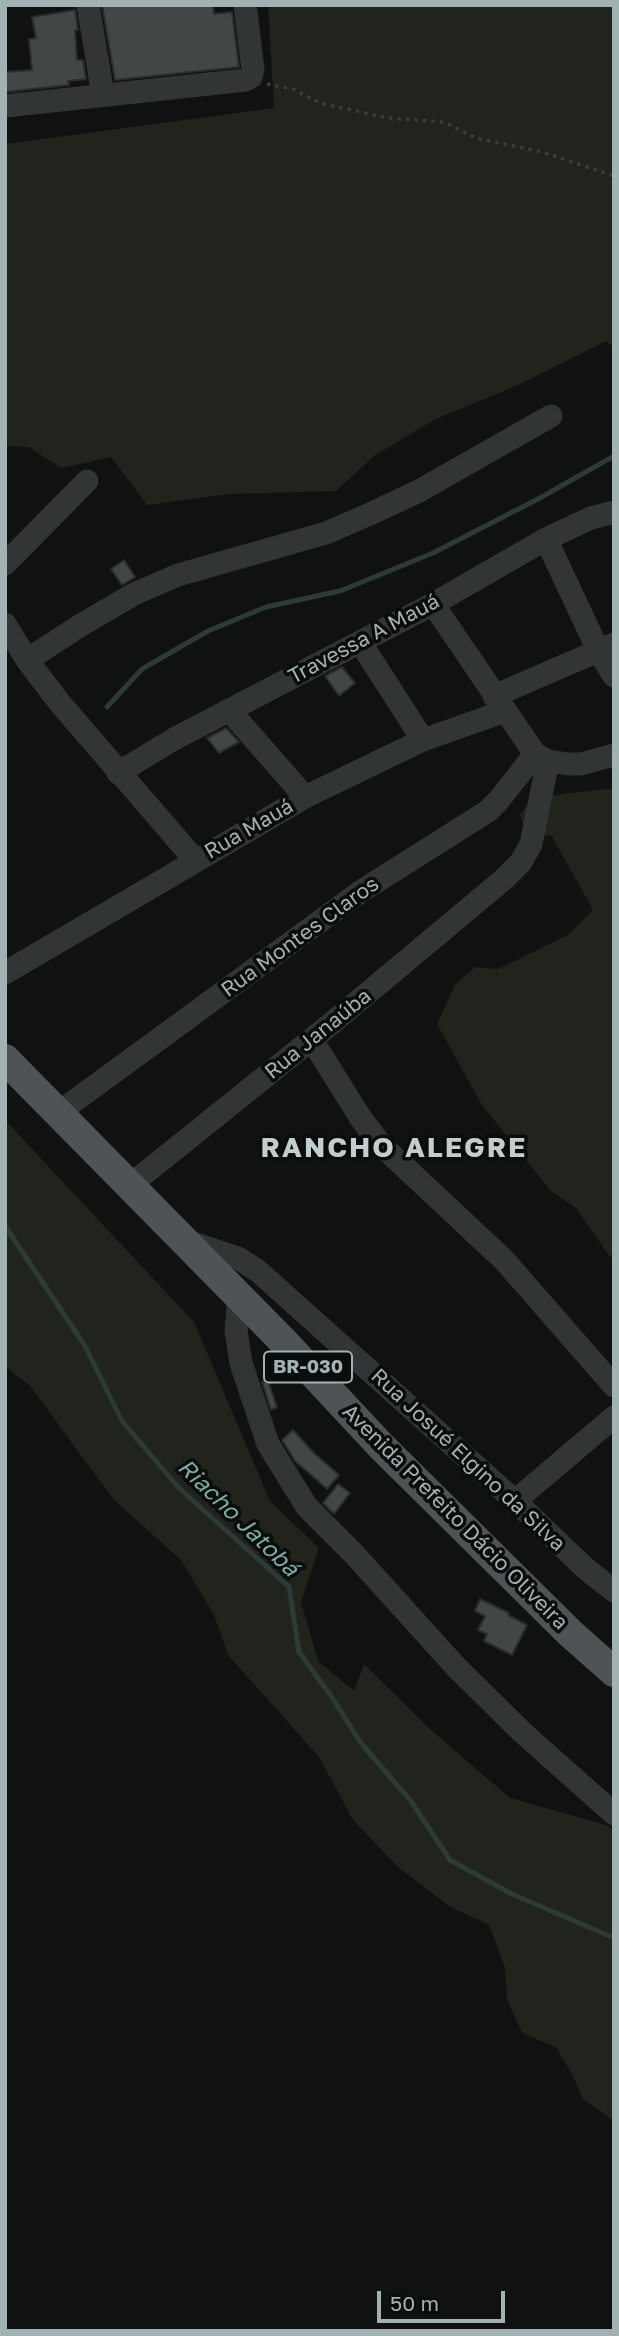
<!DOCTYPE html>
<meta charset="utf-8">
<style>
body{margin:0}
#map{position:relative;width:619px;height:2336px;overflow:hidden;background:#101111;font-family:"Golos Text",sans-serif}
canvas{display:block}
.frame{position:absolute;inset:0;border:7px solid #a2b1b1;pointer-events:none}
.scale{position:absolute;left:377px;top:2291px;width:128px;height:32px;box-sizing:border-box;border:4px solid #a2b1b1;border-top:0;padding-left:9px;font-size:21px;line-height:24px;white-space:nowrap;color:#a2b1b1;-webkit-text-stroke:5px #0b0c0c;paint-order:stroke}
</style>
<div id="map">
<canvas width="619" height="2336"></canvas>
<div class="frame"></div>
<div class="scale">50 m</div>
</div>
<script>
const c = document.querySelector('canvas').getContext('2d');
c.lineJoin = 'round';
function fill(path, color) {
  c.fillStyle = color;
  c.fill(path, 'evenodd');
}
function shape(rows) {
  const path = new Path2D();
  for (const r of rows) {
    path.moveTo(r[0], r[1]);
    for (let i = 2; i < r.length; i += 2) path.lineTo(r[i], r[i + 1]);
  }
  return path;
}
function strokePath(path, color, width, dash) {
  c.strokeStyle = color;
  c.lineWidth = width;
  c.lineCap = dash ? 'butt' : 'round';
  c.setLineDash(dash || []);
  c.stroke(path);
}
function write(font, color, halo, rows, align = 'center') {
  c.font = font + ' "Golos Text",sans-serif';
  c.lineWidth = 7;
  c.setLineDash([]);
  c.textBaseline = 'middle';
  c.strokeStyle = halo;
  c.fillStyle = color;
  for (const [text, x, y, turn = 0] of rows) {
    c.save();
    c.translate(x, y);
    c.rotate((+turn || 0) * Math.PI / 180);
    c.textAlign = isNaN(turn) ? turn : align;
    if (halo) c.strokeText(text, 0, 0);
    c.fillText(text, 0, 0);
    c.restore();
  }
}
fill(shape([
 [268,5,614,5,614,347,606,341,518,385,434,420,374,456,336,491,229,494,147,505,111,457,61,468,29,447,5,446,5,144,274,108],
 [604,789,614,789,614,1257,610,1257,576,1208,551,1191,482,1105,437,1024,455,985,475,967,498,969,568,935,593,910,551,835,529,838,520,815,532,798],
 [5,1120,194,1322,270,1501,319,1548,301,1602,318,1661,354,1691,364,1664,431,1730,510,1798,606,1825,614,1830,614,2121,583,2099,572,2074,556,2047,522,2033,507,1999,505,1968,489,1925,449,1906,398,1867,353,1820,319,1757,228,1655,214,1615,181,1560,114,1500,30,1386,5,1366]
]), '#20241d');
strokePath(shape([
 [107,707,142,669,208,631,266,607,340,591,433,553,538,499,614,456],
 [5,1226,85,1346,122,1421,179,1488,289,1587,299,1652,331,1696,361,1743,411,1801,450,1860,512,1894,614,1938]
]), '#2d3b38', 5);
const building = shape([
 [102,5,213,5,214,14,232,12,239,67,115,80,102,5],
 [75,10,78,30,75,30,77,60,83,60,86,79,68,81,69,85,5,92,5,72,32,70,29,39,36,38,32,17,75,10],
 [124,560,135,577,122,585,111,569,124,560],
 [342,667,355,683,339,696,325,676,342,667],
 [226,728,239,742,219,753,207,738,226,728],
 [268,1381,277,1407,271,1410,262,1382,268,1381],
 [293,1430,314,1453,339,1475,327,1489,295,1461,282,1440,293,1430],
 [338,1484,350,1493,334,1514,323,1503,338,1484],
 [480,1599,509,1613,508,1615,527,1625,512,1655,484,1641,487,1634,478,1630,485,1616,475,1611,480,1599]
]);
fill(building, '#414747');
strokePath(building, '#2a2c2d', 2);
strokePath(shape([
 [267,84,293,89,320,103,388,118,444,122,476,138,542,152,614,176]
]), '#383d3d', 3.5, [3.5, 5]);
strokePath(shape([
 [88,5,103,95],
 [5,106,246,80,251,77,253,69,245,5],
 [546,539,599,652,614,676],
 [5,564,87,481],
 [433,604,535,754,548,761,568,764,581,764,614,755],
 [5,624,27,660,59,702,195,860],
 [360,642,423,740],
 [27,660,81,625,134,594,178,575,326,533,370,514,419,491,551,416],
 [494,696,614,644],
 [229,710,305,797],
 [118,773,174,739,433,604,546,539,591,518,614,512],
 [5,973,305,797,423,740,505,711],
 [312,1040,360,1117,381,1145,504,1260,614,1386],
 [58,1113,360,892,488,811,499,800,535,754],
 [129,1186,332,1023,504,879,521,862,531,844,548,761],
 [183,1240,238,1258,258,1271,515,1501,585,1568,614,1591],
 [239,1295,236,1331,241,1363,268,1444,307,1507,354,1554,457,1668,522,1732,614,1814],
 [515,1501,614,1417]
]), '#323536', 23);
strokePath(shape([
 [5,1059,283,1341,381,1446,570,1633,614,1672]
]), '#4e5455', 30);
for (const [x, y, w] of [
 [308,1367,88]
]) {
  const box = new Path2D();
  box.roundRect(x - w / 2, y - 15.5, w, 31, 5);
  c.fillStyle = '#0b0c0c';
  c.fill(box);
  strokePath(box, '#a2b1b1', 2);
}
write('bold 19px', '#a2b1b1', null, [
 ["BR-030",308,1367]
]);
write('21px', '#a2b1b1', '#0b0c0c', [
 ["Travessa A Mauá",364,639,-28],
 ["Rua Mauá",249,829,-30],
 ["Rua Montes Claros",300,937,-36],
 ["Rua Janaúba",318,1034,-39],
 ["Rua Josué Elgino da Silva",468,1460,43],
 ["Avenida Prefeito Dácio Oliveira",455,1517,45]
]);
write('italic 23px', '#7baba1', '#0b0c0c', [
 ["Riacho Jatobá",238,1518,44]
]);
c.letterSpacing = '2px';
write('bold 28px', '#c3cdce', '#0b0c0c', [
 ["RANCHO ALEGRE",394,1148]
]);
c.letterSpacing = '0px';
</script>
